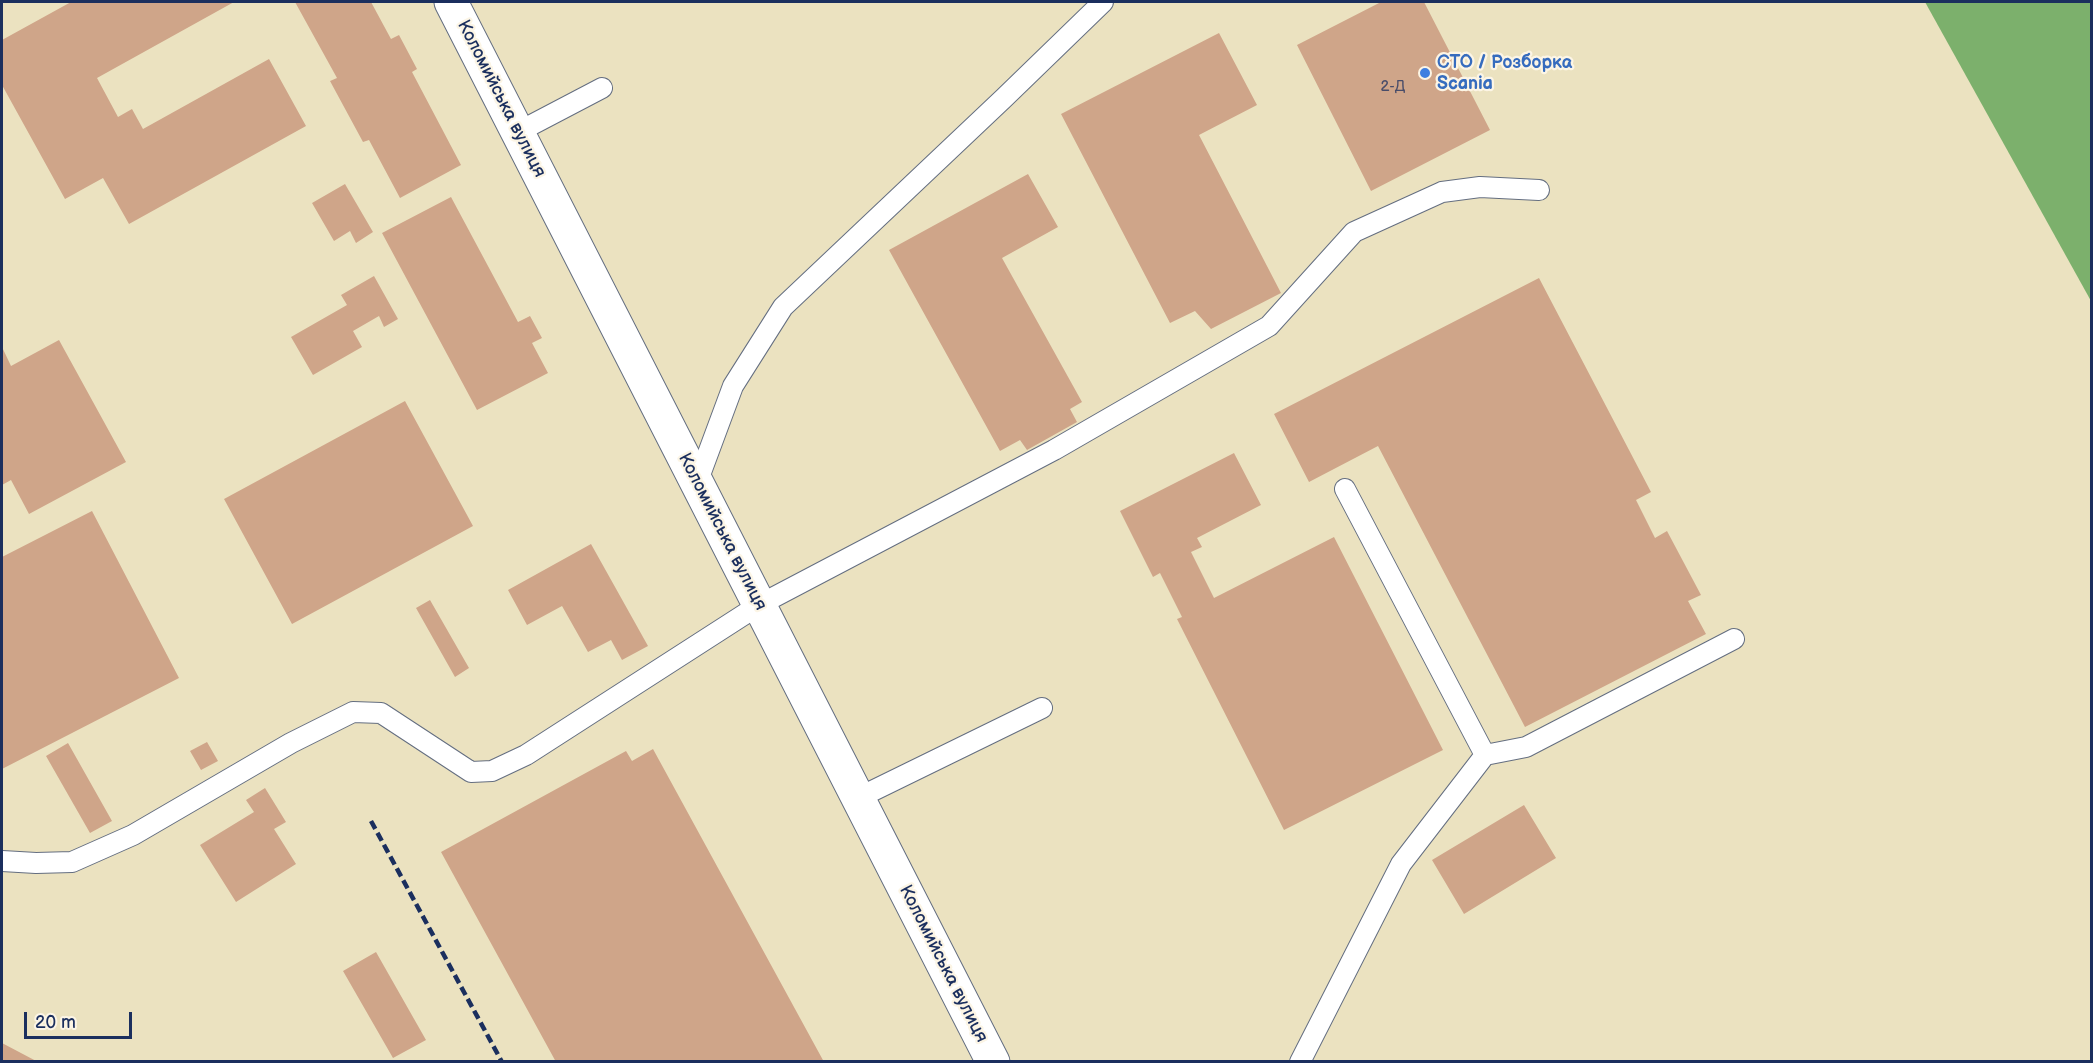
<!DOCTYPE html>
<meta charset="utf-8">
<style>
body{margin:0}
#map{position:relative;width:2093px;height:1063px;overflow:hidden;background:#ebe2c0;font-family:"Balsamiq Sans",sans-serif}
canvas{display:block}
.frame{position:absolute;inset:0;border:3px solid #1b2f5e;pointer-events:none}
.scale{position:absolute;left:24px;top:1012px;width:108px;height:27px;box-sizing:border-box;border:3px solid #1b2f5e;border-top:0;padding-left:8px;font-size:18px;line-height:21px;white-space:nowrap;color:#1b2f5e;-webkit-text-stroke:4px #fcf5e5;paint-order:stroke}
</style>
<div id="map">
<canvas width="2093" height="1063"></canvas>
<div class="frame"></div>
<div class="scale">20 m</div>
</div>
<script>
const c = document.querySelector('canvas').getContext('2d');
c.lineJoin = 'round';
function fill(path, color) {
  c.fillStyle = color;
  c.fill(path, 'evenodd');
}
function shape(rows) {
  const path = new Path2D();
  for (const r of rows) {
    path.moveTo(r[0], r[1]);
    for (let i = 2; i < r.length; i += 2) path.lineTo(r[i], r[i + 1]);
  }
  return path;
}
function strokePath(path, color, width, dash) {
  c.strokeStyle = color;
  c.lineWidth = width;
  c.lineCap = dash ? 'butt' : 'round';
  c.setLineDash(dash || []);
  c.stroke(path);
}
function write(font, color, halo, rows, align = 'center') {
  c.font = font + ' "Balsamiq Sans",sans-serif';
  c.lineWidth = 4.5;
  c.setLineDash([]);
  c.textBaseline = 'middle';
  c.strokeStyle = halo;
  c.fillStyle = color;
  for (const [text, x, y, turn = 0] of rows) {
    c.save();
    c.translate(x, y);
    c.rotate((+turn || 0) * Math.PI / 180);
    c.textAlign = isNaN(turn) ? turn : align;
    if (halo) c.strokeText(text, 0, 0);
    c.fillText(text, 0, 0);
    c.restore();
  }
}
fill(shape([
 [1925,2,2091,2,2091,301]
]), '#7cb06c');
fill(shape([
 [71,2,234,2,97,78,118,117,132,109,143,129,269,59,306,126,129,224,103,178,65,199,2,85,2,40],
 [295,2,371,2,391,39,399,35,417,69,412,72,461,165,400,198,369,140,363,142,330,81,337,78],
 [1381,2,1424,2,1490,130,1371,191,1297,45],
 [1219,33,1257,105,1199,135,1281,293,1211,329,1195,311,1170,323,1061,114],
 [1028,174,1058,227,1002,258,1082,402,1070,409,1077,422,1027,450,1020,440,1000,451,889,250],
 [345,184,373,232,356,243,350,231,334,241,312,203],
 [451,197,518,322,530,316,542,338,532,343,548,373,477,410,382,233],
 [374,276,398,319,384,327,379,316,353,331,362,347,313,375,291,337,347,305,341,295],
 [1539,278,1651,492,1636,500,1655,538,1667,531,1701,595,1688,601,1706,634,1525,727,1378,446,1309,482,1274,414],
 [59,340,126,462,29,514,11,480,2,485,2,347,11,366],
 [405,401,473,526,292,624,224,499],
 [1234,453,1261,505,1197,538,1202,547,1191,552,1214,598,1334,537,1443,750,1284,830,1177,619,1182,617,1160,573,1153,577,1120,511],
 [92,511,179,678,2,769,2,557],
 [591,544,648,646,622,660,611,640,588,652,562,606,527,625,508,590],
 [430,600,469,668,455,677,416,608],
 [207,742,218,761,201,770,190,751],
 [68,743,112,821,90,833,46,756],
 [653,749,824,1062,556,1062,441,852,626,751,632,761],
 [265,788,286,822,274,829,296,864,236,902,200,845,254,812,246,800],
 [1524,805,1556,858,1464,914,1432,860],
 [376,952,426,1040,393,1058,343,971],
 [2,1043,38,1062,2,1062]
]), '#cfa589');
const service = shape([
 [518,132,602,88],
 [697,483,733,386,783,307,1004,98,1103,2],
 [1345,489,1485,755,1526,747,1734,639],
 [858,798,1042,708],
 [2,861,36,863,72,862,133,835,291,743,353,712,381,713,471,772,492,771,526,755,759,605,1054,450,1269,326,1354,232,1442,192,1480,187,1539,190],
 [1300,1062,1401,864,1485,755]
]);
const tertiary = shape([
 [451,2,993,1062]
]);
strokePath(service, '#646e80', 22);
strokePath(tertiary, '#646e80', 35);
strokePath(service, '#fff', 20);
strokePath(tertiary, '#fff', 33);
strokePath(shape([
 [371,821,502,1062]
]), '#1b2f5e', 4.5, [9, 4.5]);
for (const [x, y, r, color] of [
 [1425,73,6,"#3f7fe0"]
]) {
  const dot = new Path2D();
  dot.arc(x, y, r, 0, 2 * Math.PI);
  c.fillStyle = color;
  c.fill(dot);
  strokePath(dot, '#fcf5e5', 2);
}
write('15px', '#484c69', null, [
 ["2-Д",1393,87]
]);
write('bold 18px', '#366cbe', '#fcf5e5', [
 ["СТО / Розборка",1437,63],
 ["Scania",1437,84]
], 'left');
write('18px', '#1b2f5e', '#fcf5e5', [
 ["Коломийська вулиця",501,99,63],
 ["Коломийська вулиця",722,532,63],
 ["Коломийська вулиця",943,964,63]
]);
</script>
